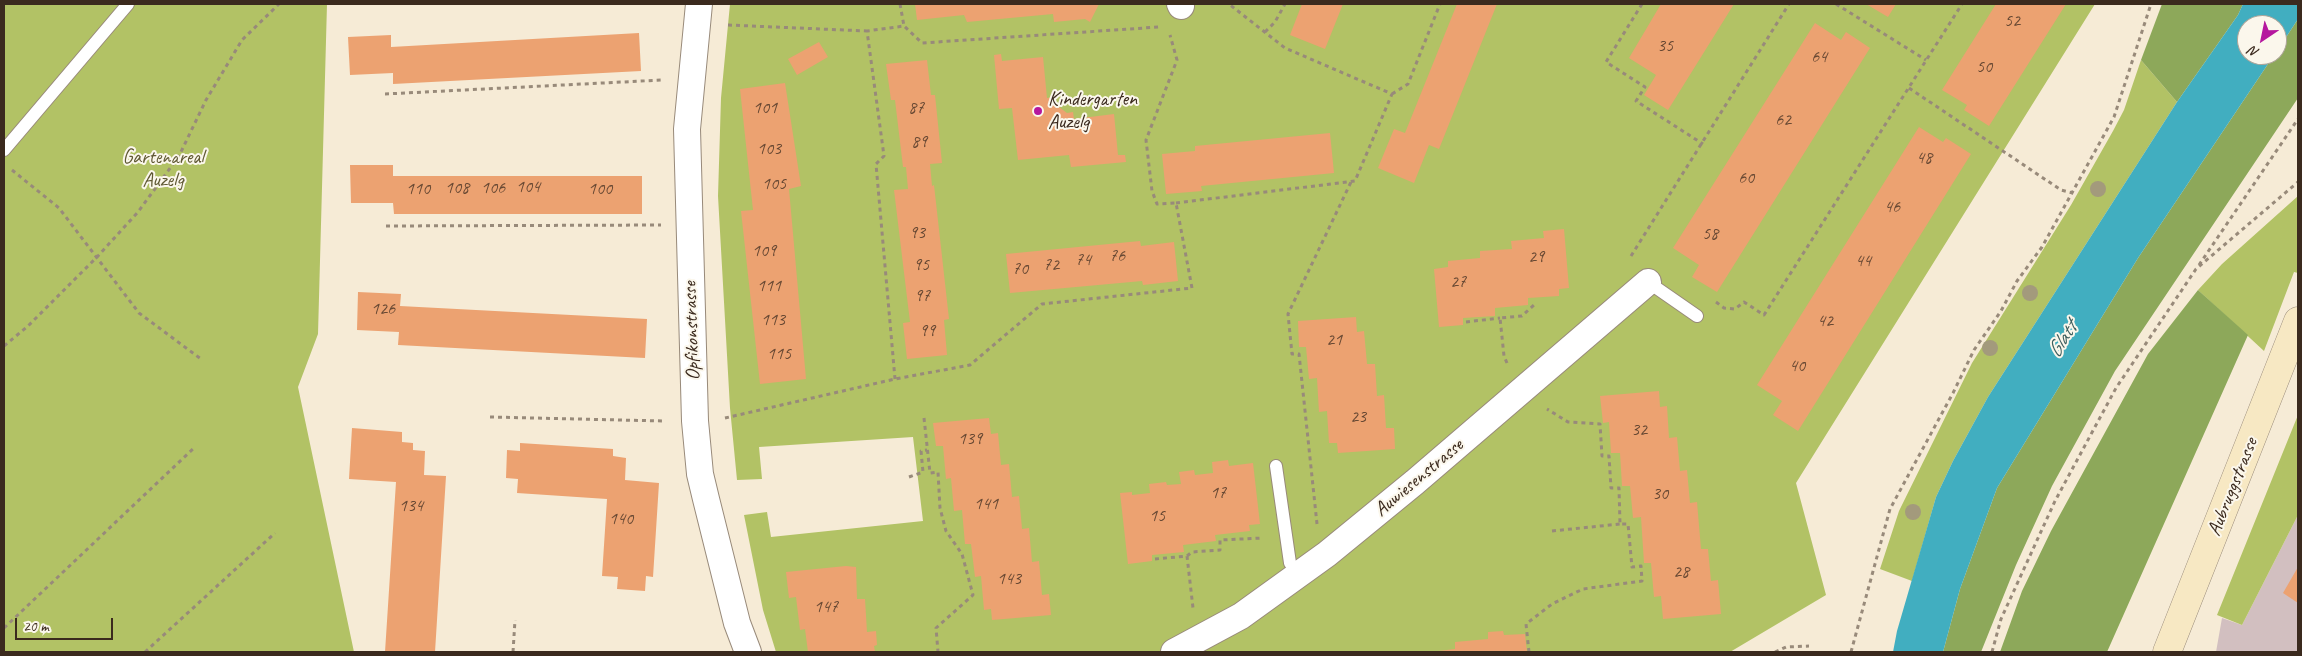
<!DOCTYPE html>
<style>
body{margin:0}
#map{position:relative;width:2302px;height:656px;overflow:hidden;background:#f6ebd6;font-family:Caveat,sans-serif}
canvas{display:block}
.frame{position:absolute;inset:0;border:5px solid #3b2a1e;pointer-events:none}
.north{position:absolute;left:2237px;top:15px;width:50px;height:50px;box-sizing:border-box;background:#fbf7ec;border:1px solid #aea59a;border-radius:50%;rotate:214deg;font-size:14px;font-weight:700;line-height:20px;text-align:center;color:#3b2a1e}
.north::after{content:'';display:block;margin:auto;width:18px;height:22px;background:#b5179e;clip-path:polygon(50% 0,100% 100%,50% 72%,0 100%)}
.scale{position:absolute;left:15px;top:618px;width:98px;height:22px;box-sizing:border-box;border:2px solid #3b2a1e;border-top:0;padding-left:6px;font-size:15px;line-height:18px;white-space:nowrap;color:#3b2a1e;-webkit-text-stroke:4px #fbf7ec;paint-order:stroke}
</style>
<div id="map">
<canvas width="2302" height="656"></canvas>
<div class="frame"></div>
<div class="north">N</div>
<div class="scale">20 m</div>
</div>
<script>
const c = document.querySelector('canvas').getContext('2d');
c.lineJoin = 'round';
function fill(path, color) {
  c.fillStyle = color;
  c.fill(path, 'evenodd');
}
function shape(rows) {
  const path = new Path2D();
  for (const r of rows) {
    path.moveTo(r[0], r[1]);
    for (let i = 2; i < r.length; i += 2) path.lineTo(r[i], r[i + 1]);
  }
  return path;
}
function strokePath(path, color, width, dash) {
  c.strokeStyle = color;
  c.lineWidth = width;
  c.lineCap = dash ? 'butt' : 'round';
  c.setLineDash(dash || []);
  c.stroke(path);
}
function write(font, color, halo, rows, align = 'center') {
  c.font = font + ' Caveat,sans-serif';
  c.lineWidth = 4;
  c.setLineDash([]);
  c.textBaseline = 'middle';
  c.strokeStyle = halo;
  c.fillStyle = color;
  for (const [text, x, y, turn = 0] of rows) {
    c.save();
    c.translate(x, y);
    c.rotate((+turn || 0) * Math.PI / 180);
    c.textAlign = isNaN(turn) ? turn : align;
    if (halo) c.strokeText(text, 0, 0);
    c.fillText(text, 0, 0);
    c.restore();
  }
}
fill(shape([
 [2298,515,2298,652,2216,652,2222,618,2242,625]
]), '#d2bfc0');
fill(shape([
 [4,4,327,4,318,334,298,387,354,652,4,652],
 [730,4,2095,4,1796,483,1826,595,1730,652,776,652,763,610,744,515,767,512,771,537,923,521,913,437,759,447,762,479,737,480,730,408,718,196,721,98],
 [2141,60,2177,102,1988,397,1953,461,1936,497,1912,581,1880,569,1899,511,1972,363,2071,205,2113,131,2124,110],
 [2298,196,2298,273,2294,272,2264,351,2198,290,2222,264],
 [2298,415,2298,515,2242,625,2217,615]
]), '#b2c265');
fill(shape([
 [2162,4,2243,4,2238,15,2177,102,2141,60],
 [2298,19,2298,98,2115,371,2052,486,2016,565,1981,652,1943,652,1960,589,1997,488,2138,258,2274,55,2277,55,2277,51],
 [2198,290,2248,335,2107,652,2000,652,2022,591,2051,531,2148,354]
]), '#8da85a');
fill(shape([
 [2243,4,2298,4,2298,19,2277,51,2277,25,2247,25,2247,55,2274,55,2138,258,1997,488,1960,589,1943,652,1893,652,1897,631,1936,497,1953,461,1988,397,2177,102,2238,15]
]), '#41aec0');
fill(shape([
 [915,4,1099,4,1090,22,1085,19,1054,22,1053,14,967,22,964,15,917,20],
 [1302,4,1343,4,1325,49,1290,35],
 [1457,4,1497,4,1439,149,1429,145,1414,183,1378,168,1394,129,1405,133],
 [1661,4,1734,4,1668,110,1644,95,1656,75,1629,58],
 [1866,4,1896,4,1888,17],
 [1996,4,2066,4,1989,126,1964,110,1967,105,1942,90],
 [1815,23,1841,40,1846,32,1870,48,1717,292,1692,277,1699,265,1673,248],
 [639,33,641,71,393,84,393,73,350,75,348,37,391,35,391,47],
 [819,42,828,57,797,75,788,59],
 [1001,54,1002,61,1043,57,1047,98,1054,97,1055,104,1067,113,1073,112,1074,119,1114,114,1118,155,1125,155,1126,162,1071,167,1069,155,1018,160,1012,108,999,109,994,55],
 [927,60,931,95,935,95,942,163,930,164,932,186,934,185,949,319,944,320,947,355,907,359,903,323,910,322,894,190,908,189,906,167,903,167,895,100,891,100,886,64],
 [785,83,801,186,789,189,806,379,760,384,741,211,753,210,740,89],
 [1919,127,1943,142,1946,138,1971,154,1798,431,1773,415,1782,401,1757,385],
 [1330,133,1334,173,1201,186,1202,191,1166,194,1162,154,1195,151,1195,146],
 [350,165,393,165,393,176,642,176,642,214,394,214,393,203,351,203],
 [1564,229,1569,288,1559,289,1559,296,1528,298,1528,305,1495,308,1495,316,1463,318,1463,325,1439,327,1434,269,1448,267,1448,261,1480,258,1480,251,1512,249,1511,241,1544,238,1543,231],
 [1140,241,1141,246,1174,242,1178,281,1143,285,1142,281,1010,293,1006,254],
 [358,292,401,294,400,306,647,319,645,358,398,345,399,332,357,330],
 [1356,317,1357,332,1364,331,1367,364,1375,364,1377,396,1384,395,1386,428,1394,428,1395,449,1338,453,1337,443,1329,443,1327,411,1319,412,1317,378,1309,379,1306,347,1299,347,1298,321],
 [1659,391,1660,407,1667,406,1669,438,1677,437,1680,471,1687,470,1690,503,1697,502,1701,549,1708,549,1711,581,1718,580,1721,614,1663,619,1661,596,1654,597,1651,563,1644,563,1641,517,1633,518,1630,486,1622,486,1620,453,1611,453,1609,422,1603,423,1600,396],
 [989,418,991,434,998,433,1001,465,1009,464,1012,497,1019,496,1022,529,1029,528,1032,562,1039,561,1042,595,1049,594,1051,615,992,620,991,609,984,610,981,576,975,577,971,544,965,544,962,510,954,511,951,478,946,479,943,446,936,446,933,423],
 [352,428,402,432,402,442,413,443,413,450,425,451,424,475,446,476,435,652,385,652,396,482,349,479],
 [520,443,613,449,613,456,626,458,625,480,659,483,653,577,646,576,645,591,617,589,618,577,602,576,607,499,517,493,518,479,506,478,507,450,520,451],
 [1228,460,1229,466,1253,463,1260,524,1249,525,1250,531,1215,535,1216,541,1183,545,1184,552,1152,555,1152,561,1128,564,1120,493,1132,492,1132,495,1150,493,1149,484,1166,482,1167,485,1181,484,1179,472,1194,470,1195,475,1213,473,1212,462],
 [846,566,856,567,857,599,865,599,867,632,876,631,877,645,874,646,875,652,808,652,805,629,800,630,796,597,789,598,786,572],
 [2298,567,2298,603,2283,593],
 [1503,631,1504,635,1525,634,1527,652,1430,652,1455,649,1455,642,1488,639,1488,632]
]), '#eca271');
const lane = shape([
 [4,150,128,4],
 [1648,282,1697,316],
 [1276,466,1290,563,1299,574]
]);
const street = shape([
 [699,4,687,129,695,421,700,474,706,499,737,623,748,652],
 [1180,4,1181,6],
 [1174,652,1241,616,1327,554,1415,482,1648,282]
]);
const secondary = shape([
 [2167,652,2298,321]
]);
strokePath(lane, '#988a7a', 14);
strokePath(street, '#988a7a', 28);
strokePath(secondary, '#988a7a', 29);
strokePath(shape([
 [900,4,904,26],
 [1642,4,1606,62,1645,87,1636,101,1703,144],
 [1836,4,1926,60],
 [728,25,867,31],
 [1265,32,1275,22,1285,4],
 [1909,88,2061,190,2073,193],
 [385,94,662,80],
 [1392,94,1408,84,1440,4],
 [12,170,59,208,139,313,201,359],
 [1176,203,1355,181,1392,94,1285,48,1229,4],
 [386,226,661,225],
 [1631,256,1789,4],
 [2199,265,2298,119],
 [1716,302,1724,308,1735,309,1744,302,1764,315,1962,4],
 [1466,322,1500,318],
 [4,346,28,326,97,257,138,212,179,156,206,100,242,40,279,4],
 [1507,363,1504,356,1500,318,1522,316,1536,303],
 [895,379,876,164,884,156,867,31,904,26,922,43,1159,27],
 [490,417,664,421],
 [725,418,895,379,970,365,1042,304,1192,288,1176,203,1157,204,1152,191,1146,140,1177,60,1170,35],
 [924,418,930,473,938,472,940,508,946,531,962,554,973,595,936,628,938,652],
 [909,477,923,472,921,451,927,450],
 [1317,524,1299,354,1292,354,1288,314,1351,182],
 [1552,531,1620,524],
 [1187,556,1192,552,1220,550,1220,540,1263,538],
 [1155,559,1187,556,1193,608],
 [4,628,194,448],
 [145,652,275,533],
 [513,652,515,620],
 [1529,652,1526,624,1552,604,1583,589,1642,581,1641,566,1632,567,1628,524,1620,524,1619,488,1611,488,1609,456,1602,456,1600,424,1568,422,1547,409],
 [1775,652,1786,647,1809,646],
 [1851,652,1890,509,1953,393,1974,350,2001,311,2017,281,2042,247,2114,117,2151,4],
 [1992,652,2001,619,2055,501,2116,388,2196,269,2298,182]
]), '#988a7a', 3, [4, 4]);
strokePath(lane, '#fff', 12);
strokePath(street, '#fff', 26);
strokePath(secondary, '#f7e8c3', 28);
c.fillStyle = '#a39a7c';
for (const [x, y] of [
 [2098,189],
 [2030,293],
 [1990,348],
 [1913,512]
]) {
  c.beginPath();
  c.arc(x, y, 8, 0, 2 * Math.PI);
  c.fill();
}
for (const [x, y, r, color] of [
 [1038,111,5,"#b5179e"]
]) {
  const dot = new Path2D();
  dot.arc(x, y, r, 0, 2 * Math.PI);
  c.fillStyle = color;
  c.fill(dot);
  strokePath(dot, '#fbf7ec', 2);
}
write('18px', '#674833', null, [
 ["52",2012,21],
 ["35",1665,46],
 ["64",1819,57],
 ["50",1984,67],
 ["101",765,108],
 ["87",916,108],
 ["62",1783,120],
 ["89",919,142],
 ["103",769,149],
 ["48",1924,158],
 ["60",1746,178],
 ["105",774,184],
 ["104",528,187],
 ["108",457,188],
 ["106",493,188],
 ["110",418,189],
 ["100",600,189],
 ["46",1892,207],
 ["93",917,233],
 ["58",1710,234],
 ["109",764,251],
 ["76",1117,256],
 ["29",1536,257],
 ["74",1083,260],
 ["44",1863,261],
 ["95",921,265],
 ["72",1051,265],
 ["70",1020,269],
 ["27",1458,282],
 ["111",769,286],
 ["97",922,296],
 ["126",383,309],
 ["113",773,320],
 ["42",1825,321],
 ["99",927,331],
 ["21",1334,340],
 ["115",779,354],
 ["40",1797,366],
 ["23",1358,417],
 ["32",1639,430],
 ["139",970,439],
 ["17",1218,493],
 ["30",1660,494],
 ["141",986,504],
 ["134",411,506],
 ["15",1157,516],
 ["140",621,519],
 ["28",1681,572],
 ["143",1009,579],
 ["147",826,607]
]);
write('20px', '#3b2a1e', '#fbf7ec', [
 ["Kindergarten",1048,100],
 ["Auzelg",1048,123]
], 'left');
write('20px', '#5f5833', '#fbf7ec', [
 ["Gartenareal",163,158],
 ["Auzelg",163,181]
]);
write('20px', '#3b2a1e', '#fbf7ec', [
 ["Opfikonstrasse",692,331,-92],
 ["Auwiesenstrasse",1419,478,-40],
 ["Aubruggstrasse",2233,487,-68]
]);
write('italic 21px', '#3d5f5f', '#fbf7ec', [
 ["Glatt",2063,340,-58]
]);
</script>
